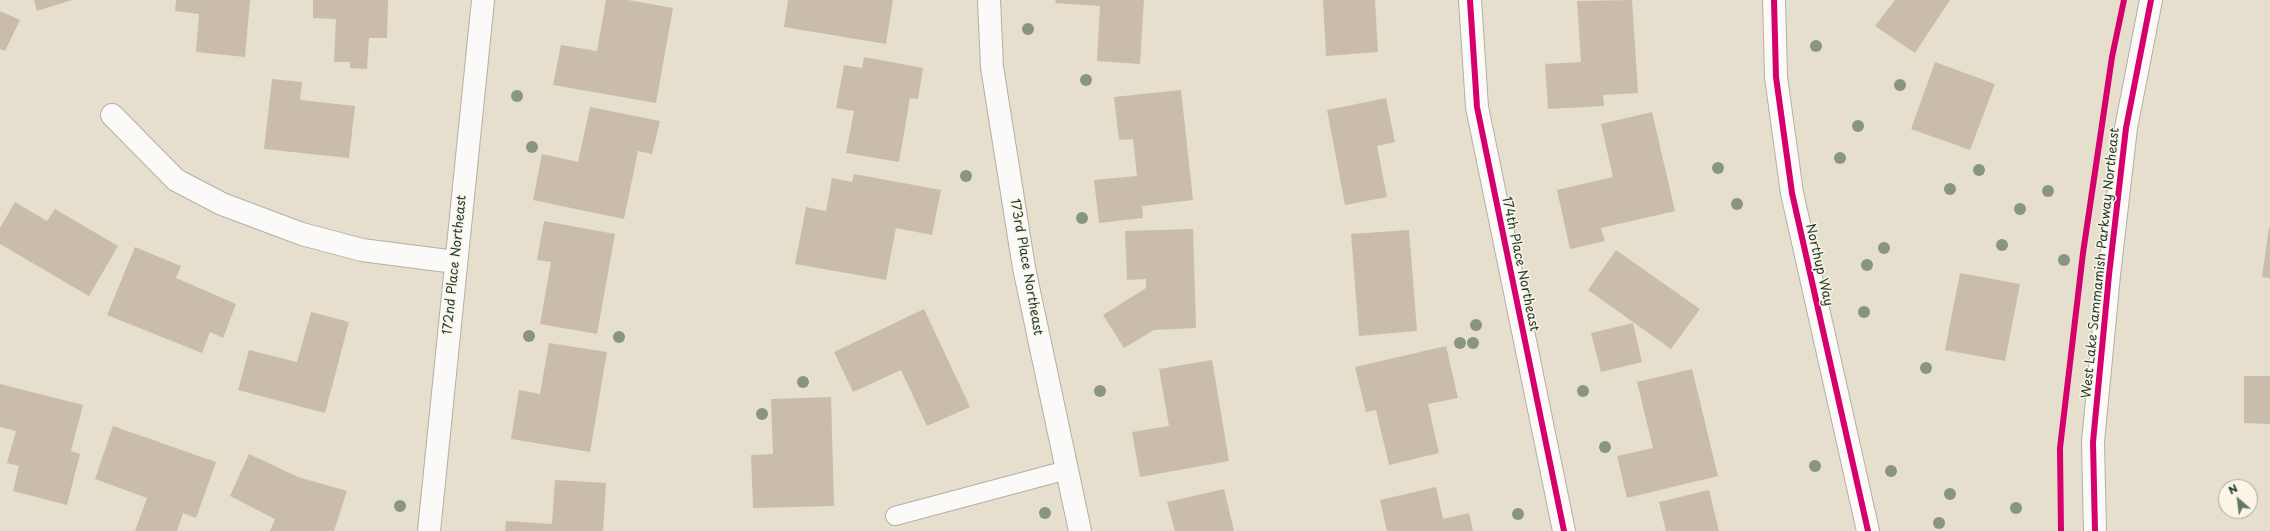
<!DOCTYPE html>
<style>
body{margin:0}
#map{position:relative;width:2270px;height:531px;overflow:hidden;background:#e6dfce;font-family:"Playpen Sans",sans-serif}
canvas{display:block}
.north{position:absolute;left:2218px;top:479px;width:40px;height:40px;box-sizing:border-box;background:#fcf5e5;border:1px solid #a4ab9e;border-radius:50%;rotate:332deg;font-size:11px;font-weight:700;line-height:16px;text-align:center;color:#1f3d34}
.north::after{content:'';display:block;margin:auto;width:14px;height:18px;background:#65766a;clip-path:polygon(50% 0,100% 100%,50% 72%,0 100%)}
</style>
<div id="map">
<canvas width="2270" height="531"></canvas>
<div class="north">N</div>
</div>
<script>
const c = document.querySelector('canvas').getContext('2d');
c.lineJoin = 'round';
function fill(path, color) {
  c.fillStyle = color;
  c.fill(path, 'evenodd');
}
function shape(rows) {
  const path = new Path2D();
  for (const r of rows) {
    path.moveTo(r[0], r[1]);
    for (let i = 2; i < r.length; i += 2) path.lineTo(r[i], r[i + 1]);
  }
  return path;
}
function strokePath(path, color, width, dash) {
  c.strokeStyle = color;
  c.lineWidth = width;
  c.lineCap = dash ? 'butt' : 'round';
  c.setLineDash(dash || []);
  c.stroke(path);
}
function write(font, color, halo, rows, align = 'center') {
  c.font = font + ' "Playpen Sans",sans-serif';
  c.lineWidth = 3;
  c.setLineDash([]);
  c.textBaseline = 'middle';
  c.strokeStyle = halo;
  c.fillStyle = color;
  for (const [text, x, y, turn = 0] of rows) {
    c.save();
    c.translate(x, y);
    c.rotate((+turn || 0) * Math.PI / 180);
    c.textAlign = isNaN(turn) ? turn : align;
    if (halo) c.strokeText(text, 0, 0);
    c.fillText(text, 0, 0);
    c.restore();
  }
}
fill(shape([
 [34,0,72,0,37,11],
 [176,0,250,0,245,57,196,52,199,14,175,11],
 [313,0,388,0,387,38,369,38,367,69,350,68,350,62,334,62,336,19,313,18],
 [606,0,628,0,673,8,656,103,553,85,561,45,597,51],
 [788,0,893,0,886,44,784,27],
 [1056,0,1144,0,1140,64,1097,61,1100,6,1055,3],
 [1323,0,1375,0,1378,52,1326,56],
 [1632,0,1638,93,1603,95,1604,106,1548,109,1545,64,1581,62,1577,1],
 [1895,0,1950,0,1915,53,1875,26],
 [0,11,20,20,5,51,0,49],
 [864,57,923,68,918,99,910,98,899,162,846,153,854,111,836,108,844,65,862,68],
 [1935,62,1995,84,1970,150,1911,129],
 [272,79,302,82,300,100,355,106,349,158,264,149],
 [1181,90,1193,200,1142,206,1143,218,1099,223,1094,180,1137,176,1133,139,1119,140,1114,97],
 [1386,98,1395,142,1377,146,1387,197,1345,205,1327,110],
 [590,107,660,121,652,154,638,151,624,219,533,200,542,154,578,162],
 [1652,112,1675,211,1601,228,1605,241,1570,249,1557,190,1613,177,1601,124],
 [854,174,941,190,932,235,896,228,886,280,795,264,806,207,826,211,832,178,852,182],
 [15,202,47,221,55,209,118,246,89,296,0,244,0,228],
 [544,221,615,234,597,334,540,324,551,262,537,260],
 [2269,227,2270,227,2270,278,2262,277],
 [1193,229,1196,328,1154,330,1124,348,1103,315,1146,288,1146,279,1127,280,1125,231],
 [1409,230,1417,331,1359,336,1351,234],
 [135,247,181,266,176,278,236,304,223,338,210,332,202,353,107,315],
 [1616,250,1700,309,1671,349,1588,290],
 [1960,273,2020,284,2005,361,1945,350],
 [924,309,970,407,927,426,901,370,853,392,834,352],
 [311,312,349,322,325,413,238,390,249,350,297,362],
 [1633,323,1642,362,1601,372,1591,333],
 [549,343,607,352,590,452,511,439,519,390,540,394],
 [1446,346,1458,398,1428,404,1439,453,1389,465,1376,410,1366,412,1355,367],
 [1212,360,1229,461,1140,477,1132,432,1169,426,1159,369],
 [1692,369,1718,476,1627,498,1617,456,1653,448,1637,382],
 [2244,376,2270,376,2270,424,2244,423],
 [0,384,83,405,71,451,80,454,67,505,13,491,19,466,7,463,16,431,0,427],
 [831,397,834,506,753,508,751,455,773,454,771,399],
 [113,426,216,462,196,518,183,513,177,531,135,531,147,498,95,479],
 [249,454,298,477,347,491,334,531,270,531,275,519,230,496],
 [555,480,606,483,603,531,505,531,506,521,552,524],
 [1436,487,1443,519,1469,513,1473,531,1387,531,1380,500],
 [1224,489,1234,531,1175,531,1167,502],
 [1709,490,1719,531,1666,531,1659,502]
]), '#c9bcab');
const lane = shape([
 [895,516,1067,470]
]);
const street = shape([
 [989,0,992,67,1024,268,1080,531],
 [1470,0,1477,107,1564,531],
 [112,115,176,180,222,204,302,234,362,250,455,262],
 [429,531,483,0]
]);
const secondary = shape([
 [1774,0,1776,77,1792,193,1868,531],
 [2095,531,2093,442,2109,275,2126,128,2151,0]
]);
strokePath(lane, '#b2b0a4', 20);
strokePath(street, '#b2b0a4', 24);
strokePath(secondary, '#b2b0a4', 24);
strokePath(lane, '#fbfaf8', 18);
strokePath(street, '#fbfaf8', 22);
strokePath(secondary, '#fbfaf8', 22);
strokePath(shape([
 [1470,0,1477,107,1564,531],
 [1774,0,1776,77,1792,193,1868,531],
 [2061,531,2060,448,2083,253,2112,57,2124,0],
 [2095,531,2093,442,2109,275,2126,128,2151,0]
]), '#d6006c', 6);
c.fillStyle = '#889681';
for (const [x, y] of [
 [1028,29],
 [1816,46],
 [1086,80],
 [1900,85],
 [517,96],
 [1858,126],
 [532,147],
 [1840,158],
 [1718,168],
 [1979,170],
 [966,176],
 [1950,189],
 [2048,191],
 [1737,204],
 [2020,209],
 [1082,218],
 [2002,245],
 [1884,248],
 [2064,260],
 [1867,265],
 [1864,312],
 [1476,325],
 [529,336],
 [619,337],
 [1460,343],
 [1473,343],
 [1926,368],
 [803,382],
 [1100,391],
 [1583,391],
 [762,414],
 [1605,447],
 [1815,466],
 [1891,471],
 [1950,494],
 [400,506],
 [2016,508],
 [1045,513],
 [1518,514],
 [1939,523]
]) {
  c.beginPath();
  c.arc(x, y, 6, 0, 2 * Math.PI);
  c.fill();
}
write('13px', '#1f3d34', '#fcf5e5', [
 ["West Lake Sammamish Parkway Northeast",2101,263,-84],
 ["174th Place Northeast",1520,264,78],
 ["172nd Place Northeast",455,265,-84],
 ["Northup Way",1819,265,77],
 ["173rd Place Northeast",1026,267,80]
]);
</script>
